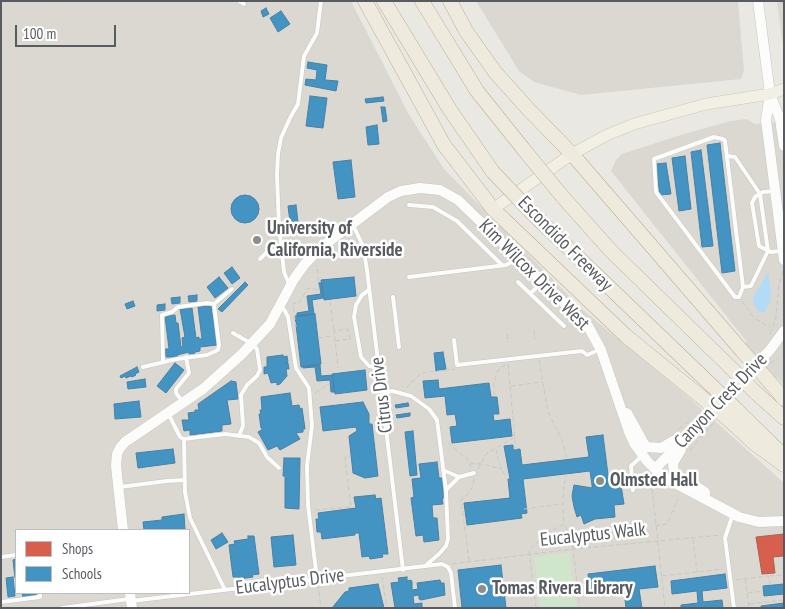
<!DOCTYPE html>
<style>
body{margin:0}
#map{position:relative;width:785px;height:609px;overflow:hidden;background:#e9e8e2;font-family:"PT Sans Narrow",sans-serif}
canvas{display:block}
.frame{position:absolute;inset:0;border:2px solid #585c61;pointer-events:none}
.legend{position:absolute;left:15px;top:529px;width:175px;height:65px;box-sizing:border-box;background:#fff;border:1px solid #bcbec0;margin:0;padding:6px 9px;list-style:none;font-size:15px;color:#585c61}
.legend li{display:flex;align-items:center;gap:10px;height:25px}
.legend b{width:25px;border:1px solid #bcbec0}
.scale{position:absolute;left:15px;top:25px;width:101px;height:22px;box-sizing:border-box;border:2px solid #585c61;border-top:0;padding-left:6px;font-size:15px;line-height:18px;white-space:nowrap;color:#585c61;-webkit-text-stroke:4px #fff;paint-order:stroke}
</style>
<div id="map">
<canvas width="785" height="609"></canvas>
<div class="frame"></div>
<ul class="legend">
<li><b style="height:14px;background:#d6604d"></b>Shops</li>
<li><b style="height:14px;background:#4393c3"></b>Schools</li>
</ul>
<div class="scale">100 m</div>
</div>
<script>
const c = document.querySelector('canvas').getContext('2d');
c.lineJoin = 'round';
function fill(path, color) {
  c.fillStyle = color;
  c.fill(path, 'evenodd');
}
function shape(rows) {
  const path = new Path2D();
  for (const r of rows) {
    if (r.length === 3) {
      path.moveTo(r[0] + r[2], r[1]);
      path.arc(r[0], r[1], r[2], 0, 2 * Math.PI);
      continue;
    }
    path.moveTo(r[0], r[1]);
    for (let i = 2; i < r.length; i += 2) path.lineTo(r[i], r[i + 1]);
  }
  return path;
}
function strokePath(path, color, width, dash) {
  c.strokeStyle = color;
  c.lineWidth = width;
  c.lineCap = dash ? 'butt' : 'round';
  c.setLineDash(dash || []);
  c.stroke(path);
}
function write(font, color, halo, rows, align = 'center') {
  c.font = font + ' "PT Sans Narrow",sans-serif';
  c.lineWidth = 5;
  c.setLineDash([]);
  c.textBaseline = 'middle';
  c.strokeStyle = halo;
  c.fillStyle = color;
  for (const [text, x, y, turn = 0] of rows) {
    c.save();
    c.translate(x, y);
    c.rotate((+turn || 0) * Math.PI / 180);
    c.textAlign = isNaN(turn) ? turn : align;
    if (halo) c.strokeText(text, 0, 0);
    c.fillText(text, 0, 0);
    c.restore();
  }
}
fill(shape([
 [1,1,351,1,408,113,444,169,583,310,687,396,784,483,784,608,1,608],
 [16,530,189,530,189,593,16,593],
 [476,1,738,1,744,71,741,79,581,95,534,82,519,71],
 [777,1,784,1,784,54],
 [746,119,755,124,784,121,784,385,778,379,768,373,744,345,747,342,611,171,616,160,622,154,684,134,731,121]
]), '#dbd8d1');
fill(shape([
 [570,553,576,608,540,608,534,557]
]), '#d0e6cc');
fill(shape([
 [768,272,771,292,770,302,765,312,759,312,754,305,753,298]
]), '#b2dbf6');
const shops = shape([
 [784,534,784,556,773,557,775,573,762,574,756,537,784,534]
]);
fill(shops, '#d6604d');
strokePath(shops, '#b05f53', 1);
const schools = shape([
 [266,8,269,14,263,17,261,11,266,8],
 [281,11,290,24,278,32,270,18,281,11],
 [308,62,327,65,325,80,338,81,336,91,305,85,306,79,316,80,317,70,307,68,308,62],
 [310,96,327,98,323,128,306,126,310,96],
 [383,97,384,101,366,103,365,99,383,97],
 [381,107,385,107,387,121,383,122,381,107],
 [377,125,379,144,368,145,366,127,377,125],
 [720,143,735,271,722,273,707,145,720,143],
 [701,150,713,246,702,247,691,152,701,150],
 [685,156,691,209,679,211,672,158,685,156],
 [351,160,355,197,338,199,333,162,351,160],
 [666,163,671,194,660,195,655,164,666,163],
 [245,209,14],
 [296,205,298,222,290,222,288,206,296,205],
 [232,267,240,278,232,284,224,273,232,267],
 [219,277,228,288,215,298,207,287,219,277],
 [354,277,356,296,324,300,321,280,354,277],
 [245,282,248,285,222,312,218,309,245,282],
 [319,283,322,283,323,298,312,300,314,314,297,316,297,313,309,311,307,296,321,294,319,283],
 [197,295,197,301,189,302,188,296,197,295],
 [180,297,180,303,172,304,171,298,180,297],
 [133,301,135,306,127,309,125,304,133,301],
 [165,304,165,310,157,311,157,305,165,304],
 [211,306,217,345,200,347,200,351,195,352,195,353,189,354,189,352,177,355,178,357,166,357,165,349,169,349,165,316,175,315,176,323,178,323,181,347,183,347,182,338,185,337,180,309,192,308,196,338,199,337,199,339,202,339,198,307,211,306],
 [315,314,321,364,301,367,295,316,315,314],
 [443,352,446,369,436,371,434,353,443,352],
 [283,355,283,357,287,356,288,362,285,363,288,363,289,369,286,369,287,376,280,384,277,385,277,382,271,383,268,373,264,374,264,367,267,367,267,357,283,355],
 [175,363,184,370,166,393,157,386,175,363],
 [320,365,321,376,333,375,334,392,331,392,330,380,317,381,315,367,303,368,303,366,320,365],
 [137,367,139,372,135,374,136,375,132,377,131,376,126,378,125,376,121,378,120,376,137,367],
 [365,370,367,390,335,394,332,374,365,370],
 [145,379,146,387,128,389,127,382,145,379],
 [438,380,439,389,489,383,491,397,497,397,499,414,493,414,494,421,510,419,512,436,452,443,450,427,457,426,455,414,447,415,445,396,425,398,423,381,438,380],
 [231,381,236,382,238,399,227,400,231,424,222,425,222,431,190,435,190,430,184,431,182,420,189,420,188,413,195,412,195,410,199,410,198,404,231,381],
 [290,393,292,406,299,405,300,409,302,408,305,429,303,429,303,432,296,433,300,439,280,450,277,446,268,450,258,432,263,429,261,428,259,414,261,414,260,410,262,410,261,397,290,393],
 [139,401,141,417,115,419,114,404,139,401],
 [363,402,369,414,369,424,372,424,378,476,365,478,353,473,349,436,357,431,356,427,323,431,320,407,363,402],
 [408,403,409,406,396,408,395,405,408,403],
 [410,413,410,416,397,418,396,415,410,413],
 [413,431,417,475,410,476,405,432,413,431],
 [603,435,609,483,592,485,590,471,523,479,527,513,521,514,522,518,467,525,464,503,510,498,508,479,510,479,504,446,513,445,513,450,520,449,522,465,589,457,586,437,603,435],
 [173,449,175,463,138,468,136,453,173,449],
 [284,458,300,458,299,509,285,508,285,476,283,476,284,458],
 [437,462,439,478,442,478,444,498,442,498,443,504,432,505,433,518,437,518,439,540,424,542,423,535,416,536,411,498,414,497,412,479,421,478,419,464,437,462],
 [609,483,612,486,621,485,624,504,614,505,615,517,595,519,584,524,581,515,577,517,574,507,572,496,574,485,592,488,592,485,609,483],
 [375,495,376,499,381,498,388,554,382,554,383,557,370,559,369,556,362,557,359,533,355,533,355,535,322,539,321,532,317,532,316,519,319,519,318,513,356,508,354,497,375,495],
 [184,514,185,530,144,530,143,522,162,520,162,517,184,514],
 [222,533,228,542,216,549,211,540,222,533],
 [293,535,296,565,274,567,271,537,293,535],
 [248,536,254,536,259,574,252,575,253,577,239,579,239,577,233,577,229,545,235,544,234,541,248,539,248,536],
 [16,559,16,578,15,578,13,560,16,559],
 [501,565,506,608,462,608,458,570,501,565],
 [655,566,658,587,639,589,642,608,626,608,624,591,590,595,588,574,655,566],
 [725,574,727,588,702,591,703,602,722,600,723,608,681,608,681,605,698,603,697,591,672,594,671,581,725,574],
 [13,577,15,596,8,597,6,578,13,577],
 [407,577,407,581,411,580,412,582,412,590,418,589,417,583,440,580,441,583,444,583,445,595,421,600,419,599,419,595,413,596,414,604,422,603,422,608,395,608,391,583,399,582,398,578,407,577],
 [378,584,384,608,332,608,345,592,349,591,349,588,378,584],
 [784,584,784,594,764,596,763,586,784,584],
 [22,593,36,593,36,595,23,597,22,593],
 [784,603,784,608,761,608,761,606,784,603]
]);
fill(schools, '#4393c3');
strokePath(schools, '#4982a6', 1);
const lane = shape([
 [239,1,244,4],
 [714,137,723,139,725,141,743,287,739,297,735,297,656,192,654,159,714,137],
 [727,156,735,157,760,194,768,251,751,286,743,287],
 [775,191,763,192,755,197,752,203,759,246,771,252,781,251],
 [409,205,433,207,457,221,502,265],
 [353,225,363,246,367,270,403,570],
 [260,259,267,252,282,250],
 [409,277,506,265,510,263,516,256],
 [518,282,564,326],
 [289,284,284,272,279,226,277,175,278,154,281,138,290,118,298,104,304,56,317,33,321,1],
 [369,290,362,295,356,305,354,317,361,357,369,366,379,368],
 [531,293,542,282],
 [393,297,399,347],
 [280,305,285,311,288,317,296,368,309,388,312,426,307,466,308,505,317,579],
 [233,333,252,344,257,349,260,370,257,376,247,385,241,395,243,426,239,436],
 [454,340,457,365,582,351,587,355,599,350],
 [163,362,162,315,172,312,178,307,207,303,214,304],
 [143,367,177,359,207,355,218,350,219,345,214,304,232,289],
 [382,394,392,391,411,396,429,409,437,420,446,490,448,539,446,546,439,554,425,566],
 [182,401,176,393,176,389,189,373,186,357],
 [168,413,180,437,184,439,185,492,190,518,225,590],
 [184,439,225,434,249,437,259,443,267,457,279,468],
 [443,470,459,477,446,490],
 [459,477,474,473],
 [120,487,167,481,184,480],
 [633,490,631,466,643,455],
 [733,514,725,538,734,608],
 [1,557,16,555],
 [131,601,442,564,448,567,451,573,455,608],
 [1,602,40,597,40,593],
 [62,608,129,599]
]);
const secondary = shape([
 [758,1,770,94,780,119,784,146],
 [770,94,766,120,784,260],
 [627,413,643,442,647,447,661,448,673,441,685,437],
 [681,450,673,463,674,473,705,492,705,495],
 [655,469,770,350,784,331],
 [123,530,116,466,117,454,120,448,125,442,203,389,242,354,270,324,294,279,304,265,319,249,388,197,401,191,420,188,440,190,458,200,588,326,601,350,629,432,634,443,647,461,662,476,739,517,759,522,784,521],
 [130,593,132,608]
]);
const primary = shape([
 [493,209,572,154,607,135,634,124,706,104,770,94,784,89]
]);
const highway = shape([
 [365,1,444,145,493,209,626,336,700,396],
 [384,1,450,110,493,172],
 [422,1,477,91,525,151],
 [450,1,466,31,495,72,529,110,572,154,743,352],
 [562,196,611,251,729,366],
 [533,214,711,385],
 [767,379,784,399],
 [755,392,784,418],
 [737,410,783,455],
 [728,419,754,443,784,465]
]);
strokePath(lane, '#c5c5c3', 5);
strokePath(secondary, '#c5c6c4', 11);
strokePath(primary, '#d2c8af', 12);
strokePath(highway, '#c0b090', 15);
strokePath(shape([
 [742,301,754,318,770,327],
 [330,302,334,331],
 [296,327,293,303,299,303,308,288,319,290,317,265],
 [534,330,535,339],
 [507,334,508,343],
 [770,334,776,318,779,284,784,268],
 [318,338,333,336],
 [335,341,350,339,348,329,334,331,338,368],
 [539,360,548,412,563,442,567,460],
 [770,363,778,359],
 [508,364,516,450],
 [511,386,542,382],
 [406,388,421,373,455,369],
 [315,393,329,384],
 [494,395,494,382,498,370,505,365],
 [679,429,691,419],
 [448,443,468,460,471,467],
 [496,449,498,460,504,474,509,474],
 [690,450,715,421],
 [470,463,482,464,502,469],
 [478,469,487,453,515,437],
 [656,483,652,487,665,608],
 [524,509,562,504],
 [315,510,351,507,345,457,350,456],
 [565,525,571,538,573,549,580,608],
 [655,526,667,524,678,499],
 [693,539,697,572],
 [469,561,461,500,467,495,473,486,474,478],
 [452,564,573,549,721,535],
 [662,576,723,569],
 [769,576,784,575],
 [382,577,387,608],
 [745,579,749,608],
 [736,580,768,576,770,585],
 [318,584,321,608],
 [748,593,763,591],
 [749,604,784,600],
 [536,608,529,550,549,532,564,524,563,504,564,485,567,474]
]), '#c4cac6', 1, [5, 2.5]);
strokePath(lane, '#fcfcfb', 4);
strokePath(secondary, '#fcfcfb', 10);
strokePath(primary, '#f2efe5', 11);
strokePath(highway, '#eeeade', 14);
const highwayBridge = shape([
 [525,151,562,196],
 [493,172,533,214],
 [743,352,767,379],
 [729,366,755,392],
 [711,385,737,410],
 [700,396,728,419]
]);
strokePath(highwayBridge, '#c0b090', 15, []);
strokePath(highwayBridge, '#eeeade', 14);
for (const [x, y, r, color] of [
 [257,240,5,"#8b8d8e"],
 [600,481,5,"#8b8d8e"],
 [482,589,5,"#8b8d8e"]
]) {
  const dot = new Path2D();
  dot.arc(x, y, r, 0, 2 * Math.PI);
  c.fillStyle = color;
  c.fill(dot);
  strokePath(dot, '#fff', 2);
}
write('bold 19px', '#585c61', '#fff', [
 ["University of",267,229],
 ["California, Riverside",267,251],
 ["Olmsted Hall",610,481],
 ["Tomas Rivera Library",492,589]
], 'left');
write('19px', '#585c61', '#fff', [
 ["Escondido Freeway",565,244,45],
 ["Kim Wilcox Drive West",534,275,45],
 ["Citrus Drive",382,395,-97],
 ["Canyon Crest Drive",721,401,-46],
 ["Eucalyptus Walk",593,535,-6],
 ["Eucalyptus Drive",290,582,-7]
]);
</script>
